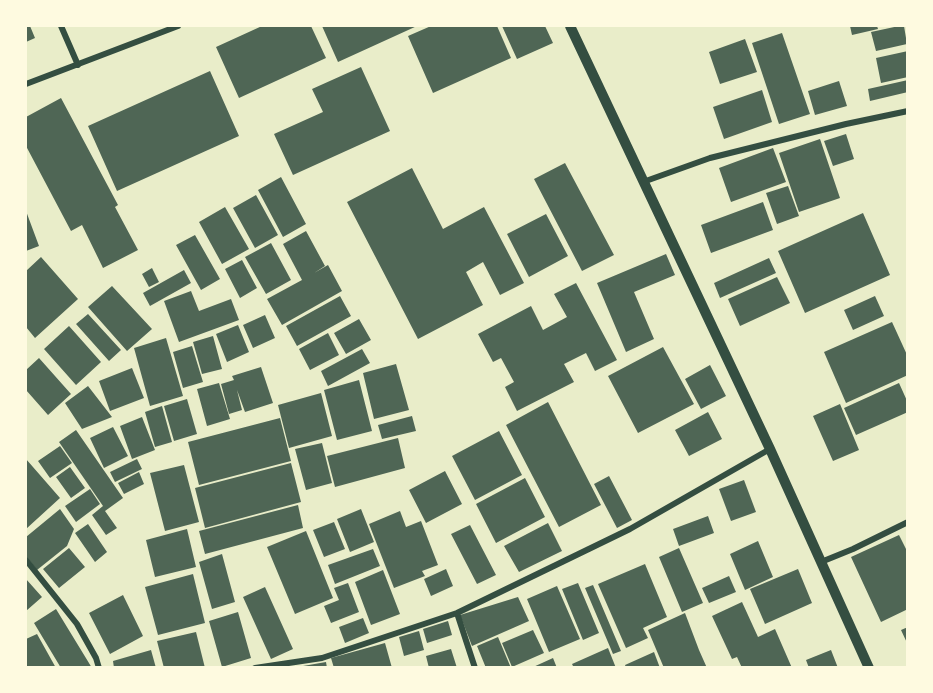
<!DOCTYPE html>
<style>
body{margin:0}
#map{position:relative;width:933px;height:693px;overflow:hidden;background:#e9edc9;font-family:"Archivo Narrow",sans-serif}
canvas{display:block}
.frame{position:absolute;inset:0;border:27px solid #fefae0;pointer-events:none}
</style>
<div id="map">
<canvas width="933" height="693"></canvas>
<div class="frame"></div>
</div>
<script>
const c = document.querySelector('canvas').getContext('2d');
c.lineJoin = 'round';
function fill(path, color) {
  c.fillStyle = color;
  c.fill(path, 'evenodd');
}
function shape(rows) {
  const path = new Path2D();
  for (const r of rows) {
    path.moveTo(r[0], r[1]);
    for (let i = 2; i < r.length; i += 2) path.lineTo(r[i], r[i + 1]);
  }
  return path;
}
function strokePath(path, color, width, dash) {
  c.strokeStyle = color;
  c.lineWidth = width;
  c.lineCap = dash ? 'butt' : 'round';
  c.setLineDash(dash || []);
  c.stroke(path);
}
fill(shape([
 [26,26,30,26,35,38,26,42],
 [262,26,311,26,326,58,239,98,216,47],
 [322,26,417,26,338,62],
 [431,26,497,26,511,58,433,93,408,36],
 [502,26,545,26,553,43,517,59],
 [850,26,877,26,878,29,852,35],
 [899,26,904,26,907,44,876,51,871,32],
 [782,33,810,114,779,124,752,43],
 [745,39,757,72,720,84,709,52],
 [908,51,908,77,881,83,876,58],
 [361,67,390,131,293,175,274,134,323,112,312,89],
 [210,71,239,136,117,191,88,126],
 [908,80,908,92,870,101,868,89],
 [839,81,847,106,815,115,808,91],
 [762,90,772,122,724,139,713,107],
 [61,98,118,205,115,207,138,250,103,268,82,225,71,231,26,146,26,117],
 [846,134,854,159,833,166,824,141],
 [820,139,840,198,799,212,779,153],
 [773,148,786,182,731,202,719,168],
 [565,163,614,255,582,271,534,179],
 [412,168,443,229,484,207,524,283,500,295,483,262,466,272,483,305,418,339,347,202],
 [281,177,306,224,283,237,258,190],
 [788,186,799,216,777,224,766,193],
 [256,195,278,235,255,248,233,208],
 [763,202,773,230,711,253,701,225],
 [225,207,249,249,222,264,199,222],
 [26,211,39,246,26,251],
 [863,213,890,275,805,313,778,251],
 [546,214,568,256,529,277,507,234],
 [306,231,325,266,314,273,328,265,342,291,282,325,267,299,302,280,283,244],
 [195,235,220,279,201,290,176,245],
 [271,243,291,280,266,294,245,257],
 [666,254,675,275,634,292,654,339,626,352,597,283],
 [41,257,78,299,35,338,26,327,26,271],
 [769,258,776,273,720,298,714,283],
 [242,260,257,288,240,298,225,269],
 [152,268,159,282,149,287,142,274],
 [184,270,191,283,150,306,143,293],
 [777,277,790,303,740,326,728,299],
 [576,283,617,360,595,371,586,353,564,364,574,382,517,411,505,387,514,382,501,358,493,362,478,334,531,306,543,330,567,317,554,294],
 [112,286,152,329,127,351,88,307],
 [191,291,199,311,231,299,239,320,179,342,164,301],
 [340,296,351,316,297,346,286,326],
 [875,296,884,316,853,330,844,310],
 [88,314,121,350,109,361,76,324],
 [265,315,275,338,253,348,243,325],
 [359,319,371,340,346,354,334,333],
 [892,322,908,357,908,375,846,403,824,352],
 [238,325,249,352,227,362,216,334],
 [69,326,101,362,76,385,44,349],
 [328,333,339,355,310,370,299,349],
 [213,336,222,369,202,374,193,342],
 [166,338,183,396,150,406,134,348],
 [192,346,203,382,183,388,173,352],
 [663,347,694,404,638,433,608,376],
 [362,349,370,363,328,386,321,371],
 [39,358,71,394,48,415,26,390,26,370],
 [396,364,409,410,374,419,363,373],
 [710,365,726,396,701,409,685,379],
 [261,367,273,403,245,412,237,390,242,410,229,414,221,384,234,380,232,376],
 [132,368,144,398,110,411,99,381],
 [359,380,372,431,337,440,324,390],
 [219,383,230,419,207,426,197,389],
 [899,383,908,403,908,412,856,435,844,408],
 [88,386,112,417,82,429,65,403],
 [321,393,332,436,289,448,278,405],
 [187,399,197,434,174,441,164,406],
 [548,402,601,505,559,527,506,425],
 [840,404,859,450,833,461,813,416],
 [162,406,172,442,155,447,145,412],
 [708,412,722,439,689,456,675,430],
 [412,416,416,431,382,439,378,425],
 [142,417,155,450,132,459,120,426],
 [280,418,291,461,199,485,188,442],
 [113,427,128,456,104,468,90,438],
 [76,430,123,498,105,511,117,528,106,535,92,515,103,506,59,442],
 [499,431,522,475,475,500,452,456],
 [398,438,405,468,335,487,327,456],
 [322,443,332,483,306,490,295,449],
 [60,446,72,463,50,478,38,461],
 [26,459,60,498,26,529],
 [137,459,142,469,115,482,110,472],
 [291,463,301,502,205,528,195,488],
 [184,465,199,522,165,531,150,473],
 [70,467,85,488,71,498,56,477],
 [445,471,462,504,426,523,409,490],
 [139,472,144,484,124,494,118,483],
 [609,476,632,520,617,528,594,484],
 [525,478,545,517,496,543,476,504],
 [744,480,756,512,731,521,719,489],
 [90,489,100,504,76,522,65,506],
 [298,505,303,528,205,554,199,531],
 [60,509,74,529,67,546,37,570,26,556,26,537],
 [361,509,374,542,350,552,337,519],
 [400,511,406,527,421,521,438,565,422,571,425,576,394,588,369,524],
 [708,516,714,533,679,546,673,529],
 [334,522,345,549,324,557,313,530],
 [548,523,562,551,519,572,504,546],
 [88,524,107,552,95,562,75,533],
 [470,525,496,575,477,584,451,534],
 [187,529,196,567,155,577,146,540],
 [306,531,333,598,295,614,267,547],
 [899,535,908,553,908,609,881,622,851,557],
 [758,541,773,577,745,590,730,554],
 [69,548,85,567,59,588,43,569],
 [679,548,703,603,682,612,659,557],
 [373,549,380,566,335,584,328,565],
 [222,554,235,602,212,609,199,562],
 [645,564,667,617,643,628,648,638,626,648,598,584],
 [446,569,453,586,431,596,424,579],
 [798,569,812,603,765,624,750,589],
 [383,570,400,614,371,625,355,582],
 [193,574,205,623,158,635,145,587],
 [729,576,736,592,709,603,702,588],
 [26,579,42,597,26,611],
 [348,583,359,612,331,623,324,606,339,600,334,588],
 [578,583,599,633,583,640,562,589],
 [593,585,621,651,613,654,585,588],
 [557,586,580,639,549,652,527,599],
 [265,587,293,649,271,659,243,597],
 [123,595,143,636,110,654,89,613],
 [518,597,529,621,472,646,460,615],
 [742,602,758,637,775,629,792,668,742,668,737,657,732,659,712,616],
 [56,609,92,668,61,668,34,623],
 [238,612,251,658,222,667,209,621],
 [685,613,699,650,707,668,664,668,648,630],
 [363,618,369,633,345,643,339,627],
 [448,621,452,635,427,643,423,629],
 [908,627,908,645,901,630],
 [533,630,544,653,512,667,502,643],
 [419,631,424,650,404,656,399,637],
 [196,632,205,668,164,668,157,641],
 [37,634,56,668,26,668,26,639],
 [498,637,511,668,486,668,477,646],
 [385,643,392,668,334,668,331,658],
 [608,648,616,668,574,668,572,664],
 [451,649,457,668,429,668,426,656],
 [151,650,156,668,114,668,113,661],
 [831,650,838,668,809,668,806,660],
 [654,652,660,668,626,668,625,665],
 [553,658,557,668,531,668],
 [326,662,327,668,303,668,303,666]
]), '#4f6655');
strokePath(shape([
 [61,26,78,65],
 [26,84,178,26],
 [643,182,710,158,846,124,908,111],
 [26,560,77,624,96,658,99,668],
 [821,562,853,549,908,522],
 [457,613,475,668],
 [255,668,322,658,457,613,630,529,770,449]
]), '#344e41', 6);
strokePath(shape([
 [570,26,770,449,869,668]
]), '#344e41', 10);
</script>
